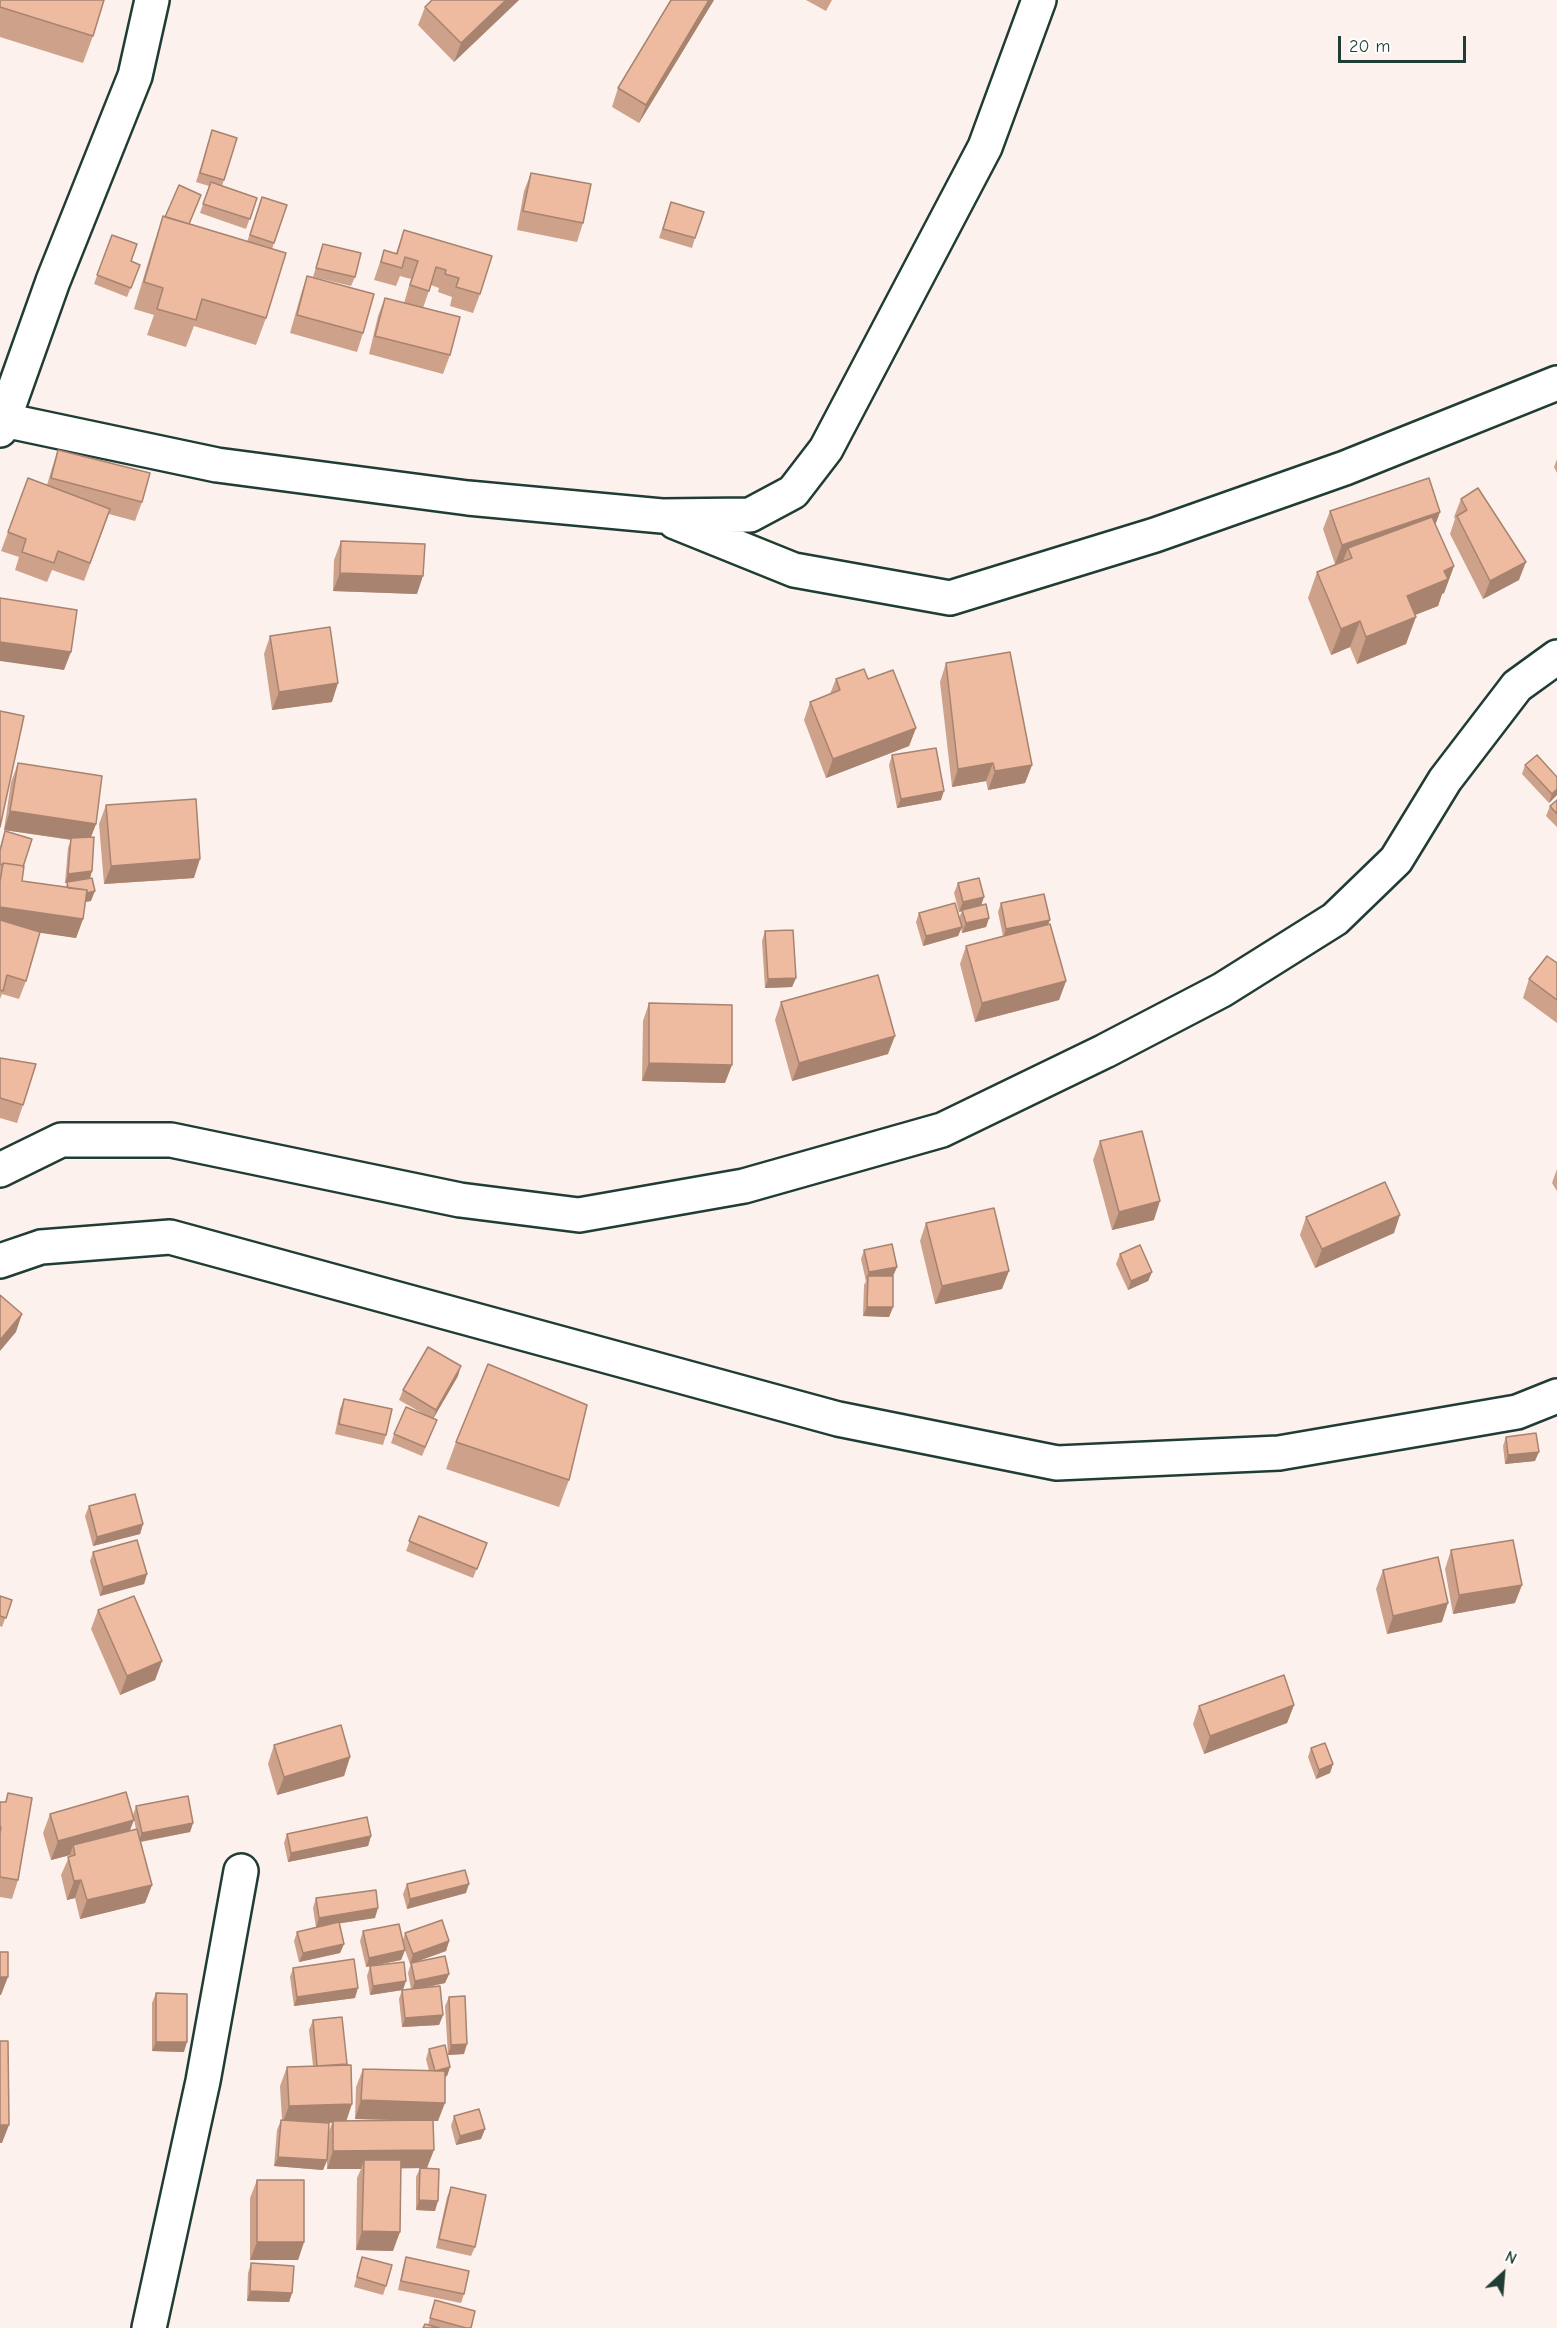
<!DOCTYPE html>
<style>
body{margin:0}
#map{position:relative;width:1557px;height:2328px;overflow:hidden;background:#fcf1ec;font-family:"Comic Neue",sans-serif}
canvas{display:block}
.north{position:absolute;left:1473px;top:2244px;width:60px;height:60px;-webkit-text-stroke:4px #fff;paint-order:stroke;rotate:26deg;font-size:16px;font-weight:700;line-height:24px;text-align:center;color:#1f3d34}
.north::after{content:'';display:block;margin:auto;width:21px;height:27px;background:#1f3d34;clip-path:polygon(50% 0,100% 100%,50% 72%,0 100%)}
.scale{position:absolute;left:1338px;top:36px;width:128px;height:27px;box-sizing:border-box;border:3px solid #1f3d34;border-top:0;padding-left:8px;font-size:18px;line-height:21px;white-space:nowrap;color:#1f3d34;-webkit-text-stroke:4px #fff;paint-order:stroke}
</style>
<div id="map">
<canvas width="1557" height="2328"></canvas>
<div class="north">N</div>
<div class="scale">20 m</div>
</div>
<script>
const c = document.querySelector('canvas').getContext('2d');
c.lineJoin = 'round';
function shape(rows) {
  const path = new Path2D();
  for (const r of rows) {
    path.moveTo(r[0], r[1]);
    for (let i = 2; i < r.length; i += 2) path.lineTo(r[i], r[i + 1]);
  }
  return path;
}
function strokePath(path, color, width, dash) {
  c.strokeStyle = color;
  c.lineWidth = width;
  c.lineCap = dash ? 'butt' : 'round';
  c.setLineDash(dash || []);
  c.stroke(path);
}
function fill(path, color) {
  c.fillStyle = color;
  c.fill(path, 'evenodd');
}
const street = shape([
 [4,420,217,465,468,498,662,516,750,515,793,492,826,449,985,147,1039,0],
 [0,430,53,281,135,76,152,0],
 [675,522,794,570,950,598,1155,535,1345,468,1557,383],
 [0,1170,61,1140,171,1140,460,1200,579,1215,744,1186,942,1130,1105,1051,1222,990,1335,919,1396,860,1445,780,1517,686,1557,657],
 [149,2328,203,2081,241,1871]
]);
const secondary = shape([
 [0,1261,41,1247,170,1237,838,1419,1057,1463,1279,1453,1517,1412,1557,1396]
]);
strokePath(street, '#1f3d34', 38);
strokePath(secondary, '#1f3d34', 38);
strokePath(street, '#fff', 33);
strokePath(secondary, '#fff', 33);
fill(shape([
 [0,0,93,36,83,63,0,37],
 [519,0,454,62,418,25,425,7],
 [714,0,639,123,612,107,618,88],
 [806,0,832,0,826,11],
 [212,130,237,138,222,186,257,198,246,229,200,213,209,186,196,182],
 [531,173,583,223,577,242,517,230,524,191],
 [201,195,189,224,247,242,259,206,287,205,272,249,266,318,256,345,194,326,186,347,147,335,154,315,134,309,154,243,163,216,165,217],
 [671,202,695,238,692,248,659,238],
 [404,230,480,294,473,313,450,306,452,297,438,292,439,288,431,285,423,308,450,355,443,374,369,354,378,316,385,298,404,303,411,279,400,276,396,286,374,280,384,250,396,253],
 [112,235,131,261,140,265,127,297,94,284],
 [323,244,355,277,351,286,313,277],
 [307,276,363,333,357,352,290,333,301,294],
 [58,450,142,502,135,521,109,514,84,581,52,570,47,582,15,570,19,557,1,551,28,478,47,485,52,468],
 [1557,459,1557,473,1554,467],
 [1461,499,1519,580,1483,599,1450,534,1455,519,1454,517],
 [1330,511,1440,512,1435,525,1454,566,1444,593,1442,594,1438,606,1415,615,1406,644,1357,664,1350,647,1331,655,1308,598,1317,572,1343,561,1335,564,1323,529],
 [341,541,417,594,333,591,334,560],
 [270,636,332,702,272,710,264,654],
 [946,663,1032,765,1025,783,988,790,986,781,952,787,940,682],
 [836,679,916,728,909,746,826,778,804,720,810,702,830,694],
 [892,755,941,800,897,808,889,765],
 [18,763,96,824,91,837,92,871,90,878,91,901,85,902,83,919,76,938,40,932,26,981,19,999,2,994,0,999,0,847,5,831,23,867,22,881,66,887,67,883,65,883,68,848,71,840,4,830,11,782],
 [1525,765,1557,777,1557,795,1549,803,1522,774],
 [1557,800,1557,827,1546,816,1550,806],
 [106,805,194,878,104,884,99,824],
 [958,883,981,905,989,918,986,927,962,933,961,928,958,936,923,946,916,922,919,913,959,918,962,911,959,912,954,893],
 [1001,903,1048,924,1066,981,1059,1000,975,1022,960,964,966,946,1003,936,998,912],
 [765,931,796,978,792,987,765,988,762,941],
 [1557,963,1557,1023,1523,998,1529,979],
 [781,1002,888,1054,792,1081,775,1020],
 [649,1003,725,1083,642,1081,643,1021],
 [0,1058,23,1105,17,1123,0,1118],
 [1100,1141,1154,1220,1112,1230,1093,1160],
 [1557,1169,1557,1191,1552,1183],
 [1306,1217,1394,1233,1315,1268,1300,1235],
 [926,1223,1002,1289,935,1304,920,1241],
 [864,1250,897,1267,893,1276,893,1307,889,1317,863,1316,864,1285,866,1281,861,1259],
 [1120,1254,1152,1272,1148,1281,1128,1290,1116,1264],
 [458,1376,433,1419,433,1430,422,1456,391,1443,394,1434,429,1417,399,1400,403,1390],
 [344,1399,386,1435,383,1445,335,1434,340,1409],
 [1506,1437,1535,1461,1505,1464,1503,1446],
 [456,1442,569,1480,559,1507,446,1469],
 [89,1506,143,1524,140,1534,93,1546,85,1516],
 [419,1516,487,1543,473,1578,406,1551],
 [1451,1550,1515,1603,1453,1614,1445,1569],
 [93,1552,147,1574,144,1584,100,1596,90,1561],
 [1383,1570,1442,1622,1387,1634,1376,1589],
 [0,1596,12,1600,2,1627,0,1626],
 [98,1610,162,1661,155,1680,120,1695,91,1629],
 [1294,1705,1287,1723,1204,1754,1193,1724,1199,1706],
 [274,1745,350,1757,344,1776,277,1795,268,1764],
 [1311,1748,1333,1764,1330,1773,1316,1779,1308,1757],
 [8,1793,18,1880,12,1899,0,1897,0,1802,5,1802],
 [136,1806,193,1823,190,1832,141,1842,152,1885,145,1903,80,1919,75,1898,67,1900,61,1875,70,1855,51,1860,43,1833,50,1814,130,1831,136,1829,133,1815],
 [287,1834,371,1836,368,1846,288,1862,284,1843],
 [407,1884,466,1893,407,1909,403,1894],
 [316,1898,375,1918,339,1923,344,1944,340,1953,299,1962,294,1941,297,1932,316,1927,313,1908],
 [363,1931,403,1940,405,1933,449,1941,446,1951,410,1964,405,1950,401,1960,372,1966,403,1990,411,1989,408,1973,411,1963,449,1974,445,1983,424,1988,443,2015,439,2025,402,2027,399,1999,402,1990,370,1995,367,1976,370,1966,366,1967,360,1941],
 [293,1968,355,1998,294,2006,290,1977],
 [156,1993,184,2052,152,2051,152,2003],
 [449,1997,464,2054,448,2055,445,2006],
 [313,2020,346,2066,346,2121,399,2120,355,2119,356,2087,363,2069,429,2071,426,2059,429,2049,450,2067,447,2076,445,2077,438,2121,433,2121,427,2168,435,2211,416,2210,416,2177,420,2168,401,2168,393,2251,356,2250,357,2178,361,2169,327,2169,327,2161,323,2170,274,2166,277,2130,281,2120,282,2120,280,2086,287,2067,313,2066,309,2030],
 [322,2123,332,2123,328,2134],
 [454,2116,485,2129,481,2139,456,2145,451,2126],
 [257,2180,304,2242,298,2260,250,2260,250,2198],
 [451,2188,475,2247,471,2256,436,2248,447,2197],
 [362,2257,386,2286,383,2295,354,2287],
 [406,2257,464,2294,461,2303,398,2290,403,2267],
 [251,2263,292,2293,289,2302,247,2301,248,2273],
 [435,2300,471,2328,423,2328,428,2325]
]), '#cda18a');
fill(shape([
 [506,0,519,0,454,62,461,43],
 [709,0,714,0,639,123,646,105],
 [1440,512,1433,531,1348,548,1343,561,1335,564,1342,545],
 [1526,562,1519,580,1483,599,1490,581],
 [1454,566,1444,593,1442,594,1438,606,1397,622,1407,596,1444,571],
 [340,573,423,576,417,594,333,591],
 [1416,617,1406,644,1357,664,1366,637],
 [1360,621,1350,647,1331,655,1341,629],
 [0,642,71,652,64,670,0,661],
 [338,683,332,702,272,710,279,692],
 [916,728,909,746,826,778,833,759],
 [993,763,986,781,952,787,958,769],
 [1032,765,1025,783,988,790,995,771],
 [1557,789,1557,795,1549,803,1552,794],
 [944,791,941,800,897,808,901,799],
 [10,811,96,824,89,842,4,830],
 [200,859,194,878,104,884,111,866],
 [92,871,89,881,65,883,68,874],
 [95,891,91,901,66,905,70,896],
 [984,897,981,906,959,912,963,902],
 [0,907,83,919,76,938,0,927],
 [989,918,986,927,962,933,966,923],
 [1050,920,1046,930,1003,939,1006,929],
 [962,927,958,936,923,946,926,936],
 [796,978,792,987,765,988,768,979],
 [1066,981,1059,1000,975,1022,982,1003],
 [895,1036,888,1054,792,1081,799,1063],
 [649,1063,732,1065,725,1083,642,1081],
 [1160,1201,1154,1220,1112,1230,1119,1212],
 [1400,1215,1394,1233,1315,1268,1322,1249],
 [897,1267,893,1276,868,1276,865,1281,869,1272],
 [1009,1271,1002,1289,935,1304,942,1286],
 [1152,1272,1148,1281,1128,1290,1131,1281],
 [867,1307,893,1307,889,1317,863,1316],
 [22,1314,16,1332,0,1351,0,1340],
 [461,1366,458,1376,433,1419,436,1410],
 [1539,1452,1535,1461,1505,1464,1508,1455],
 [143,1524,140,1534,93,1546,97,1537],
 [147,1574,144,1584,100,1596,103,1587],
 [1522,1585,1515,1603,1453,1614,1459,1595],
 [1448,1603,1442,1622,1387,1634,1393,1616],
 [162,1661,155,1680,120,1695,127,1676],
 [1294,1705,1287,1723,1204,1754,1210,1736],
 [350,1757,344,1776,277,1795,284,1777],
 [1333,1764,1330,1773,1316,1779,1319,1770],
 [134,1820,127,1838,73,1845,70,1855,51,1860,58,1841],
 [193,1823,190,1832,138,1842,142,1833],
 [371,1836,368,1846,288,1862,291,1853],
 [81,1880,75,1898,67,1900,74,1881],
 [469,1884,466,1893,407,1909,410,1899],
 [152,1885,145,1903,80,1919,87,1900],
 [378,1908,375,1918,316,1927,319,1918],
 [449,1941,446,1951,410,1964,413,1954],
 [344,1944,340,1953,299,1962,303,1953],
 [405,1950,401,1960,366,1967,369,1958],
 [449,1974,445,1983,412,1990,415,1981],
 [0,1977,8,1977,1,1995,0,1995],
 [406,1981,403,1990,370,1995,373,1986],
 [358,1988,355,1998,294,2006,297,1997],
 [443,2015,439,2025,402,2027,405,2018],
 [156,2042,187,2042,184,2052,152,2051],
 [467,2044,464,2054,448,2055,451,2045],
 [450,2067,447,2076,431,2080,435,2071],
 [361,2100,445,2103,438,2121,355,2119],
 [352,2104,346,2122,282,2124,289,2106],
 [0,2125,9,2125,2,2143,0,2143],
 [485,2129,481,2139,456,2145,460,2136],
 [434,2150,427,2168,364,2169,364,2160,361,2169,327,2169,333,2151],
 [278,2157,327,2160,323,2170,274,2166],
 [419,2200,438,2201,435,2211,416,2210],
 [362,2231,400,2232,393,2251,356,2250],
 [257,2242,304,2242,298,2260,250,2260],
 [250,2291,292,2293,289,2302,247,2301]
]), '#a78370');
const building = shape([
 [0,0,104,0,93,36,0,7,0,0],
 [432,0,506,0,461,43,425,7,432,0],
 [671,0,709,0,646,105,618,88,671,0],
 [212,130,237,138,224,180,200,173,212,130],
 [531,173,591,184,583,223,523,211,531,173],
 [211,182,257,198,250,219,203,204,211,182],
 [179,185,201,195,189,224,165,217,179,185],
 [262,197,287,205,274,243,250,235,262,197],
 [671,202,704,212,695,238,663,229,671,202],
 [163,216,286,253,266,318,202,299,196,320,157,309,163,288,144,282,163,216],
 [404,230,492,256,480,294,456,287,459,278,445,274,446,270,436,267,429,291,410,285,418,261,405,257,402,268,381,262,384,250,397,254,404,230],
 [112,235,137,244,131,261,140,265,131,288,97,275,112,235],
 [323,244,361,253,355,277,316,268,323,244],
 [307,276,374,294,363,333,297,315,307,276],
 [385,298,460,317,450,355,375,336,385,298],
 [58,450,150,473,142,502,51,478,58,450],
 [28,478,110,509,90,563,58,551,54,563,22,552,26,539,8,532,28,478],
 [1429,478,1440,512,1342,545,1330,511,1429,478],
 [1478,488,1526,562,1490,581,1457,516,1467,510,1461,499,1478,488],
 [1432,517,1454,566,1444,571,1448,579,1407,596,1416,617,1366,637,1360,621,1341,629,1317,572,1352,558,1348,548,1432,517],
 [341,541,425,544,423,576,340,573,341,541],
 [0,598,77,610,71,652,0,642,0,598],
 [330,627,338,683,279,692,270,636,330,627],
 [1010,652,1032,765,995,771,993,763,958,769,946,663,1010,652],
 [864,669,868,679,893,670,916,728,833,759,810,702,840,690,836,679,864,669],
 [0,711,24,716,0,827,0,711],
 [936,748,944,791,901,799,892,755,936,748],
 [1537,755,1557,777,1557,789,1552,794,1525,765,1537,755],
 [18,763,102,776,96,824,10,811,18,763],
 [196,799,200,859,111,866,106,805,196,799],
 [1557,800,1557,814,1550,806,1557,800],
 [5,831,32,839,23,867,24,866,3,863,3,865,0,864,0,851,5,831],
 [94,837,92,871,68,874,71,838,94,837],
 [3,863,24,866,22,881,87,890,83,919,0,907,0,882,3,863],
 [92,878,95,891,87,893,87,890,68,888,67,882,92,878],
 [979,878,984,897,963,902,958,883,979,878],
 [1044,894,1050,920,1006,929,1001,903,1044,894],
 [955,903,962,927,926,936,919,913,955,903],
 [986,904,989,918,966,923,962,910,986,904],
 [0,920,40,932,26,981,7,975,3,991,0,990,0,920],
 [1050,924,1066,981,982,1003,966,946,1050,924],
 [793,930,796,978,768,979,765,931,793,930],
 [1547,956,1557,963,1557,1000,1529,979,1547,956],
 [878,975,895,1036,799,1063,781,1002,878,975],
 [649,1003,732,1005,732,1065,649,1063,649,1003],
 [0,1058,36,1064,23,1105,0,1098,0,1058],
 [1142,1131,1160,1201,1119,1212,1100,1141,1142,1131],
 [1385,1182,1400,1215,1322,1249,1306,1217,1385,1182],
 [994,1208,1009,1271,942,1286,926,1223,994,1208],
 [892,1244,897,1267,869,1272,864,1250,892,1244],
 [1140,1245,1152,1272,1131,1281,1120,1254,1140,1245],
 [868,1276,893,1276,893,1307,867,1307,868,1276],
 [0,1295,22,1314,0,1340,0,1295],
 [428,1347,461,1366,436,1410,403,1390,428,1347],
 [488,1364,587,1405,569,1480,456,1442,488,1364],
 [344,1399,392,1409,386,1435,339,1424,344,1399],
 [406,1407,437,1420,425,1447,394,1434,406,1407],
 [1536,1433,1539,1452,1508,1455,1506,1437,1536,1433],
 [135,1494,143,1524,97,1537,89,1506,135,1494],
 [419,1516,487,1543,477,1569,409,1541,419,1516],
 [137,1540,147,1574,103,1587,93,1552,137,1540],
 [1513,1540,1522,1585,1459,1595,1451,1550,1513,1540],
 [1438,1557,1448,1603,1393,1616,1383,1570,1438,1557],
 [0,1596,12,1600,6,1618,0,1616,0,1596],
 [134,1596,162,1661,127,1676,98,1610,134,1596],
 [1284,1675,1294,1705,1210,1736,1199,1706,1284,1675],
 [341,1725,350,1757,284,1777,274,1745,341,1725],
 [1325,1743,1333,1764,1319,1770,1311,1748,1325,1743],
 [126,1792,134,1820,58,1841,50,1814,126,1792],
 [8,1793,32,1798,18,1880,0,1877,0,1834,1,1827,0,1827,0,1802,6,1802,8,1793],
 [188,1796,193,1823,142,1833,136,1806,188,1796],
 [367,1817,371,1836,291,1853,287,1834,367,1817],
 [137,1829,152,1885,87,1900,81,1880,74,1881,68,1857,75,1855,73,1845,137,1829],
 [465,1870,469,1884,410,1899,407,1884,465,1870],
 [376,1890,378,1908,319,1918,316,1898,376,1890],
 [442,1920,449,1941,413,1954,405,1933,442,1920],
 [339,1922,344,1944,303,1953,297,1932,339,1922],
 [399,1924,405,1950,369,1958,363,1931,399,1924],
 [0,1952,8,1952,8,1977,0,1977,0,1952],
 [445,1956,449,1974,415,1981,411,1963,445,1956],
 [354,1959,358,1988,297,1997,293,1968,354,1959],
 [404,1962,406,1981,373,1986,370,1966,404,1962],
 [440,1986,443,2015,405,2018,402,1990,440,1986],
 [156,1993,187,1994,187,2042,156,2042,156,1993],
 [465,1996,467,2044,451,2045,449,1997,465,1996],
 [342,2017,347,2064,317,2066,313,2020,342,2017],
 [0,2041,8,2041,9,2125,0,2125,0,2041],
 [445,2045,450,2067,435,2071,429,2049,445,2045],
 [351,2065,352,2104,289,2106,287,2067,351,2065],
 [363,2069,445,2071,445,2103,361,2100,363,2069],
 [479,2109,485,2129,460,2136,454,2116,479,2109],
 [281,2120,329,2123,327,2160,278,2157,281,2120],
 [433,2120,434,2150,333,2151,333,2121,433,2120],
 [364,2160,401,2160,400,2232,362,2231,364,2160],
 [420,2168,439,2169,438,2201,419,2200,420,2168],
 [257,2180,304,2180,304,2242,257,2242,257,2180],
 [451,2187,486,2195,475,2247,439,2239,451,2187],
 [362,2257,392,2265,386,2286,357,2277,362,2257],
 [406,2257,469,2271,464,2294,401,2281,406,2257],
 [251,2263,294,2266,292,2293,250,2291,251,2263],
 [435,2300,475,2311,471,2328,466,2328,430,2318,435,2300],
 [425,2324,439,2328,423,2328,425,2324]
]);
fill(building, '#eebba0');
strokePath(building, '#a78370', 1.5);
</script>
